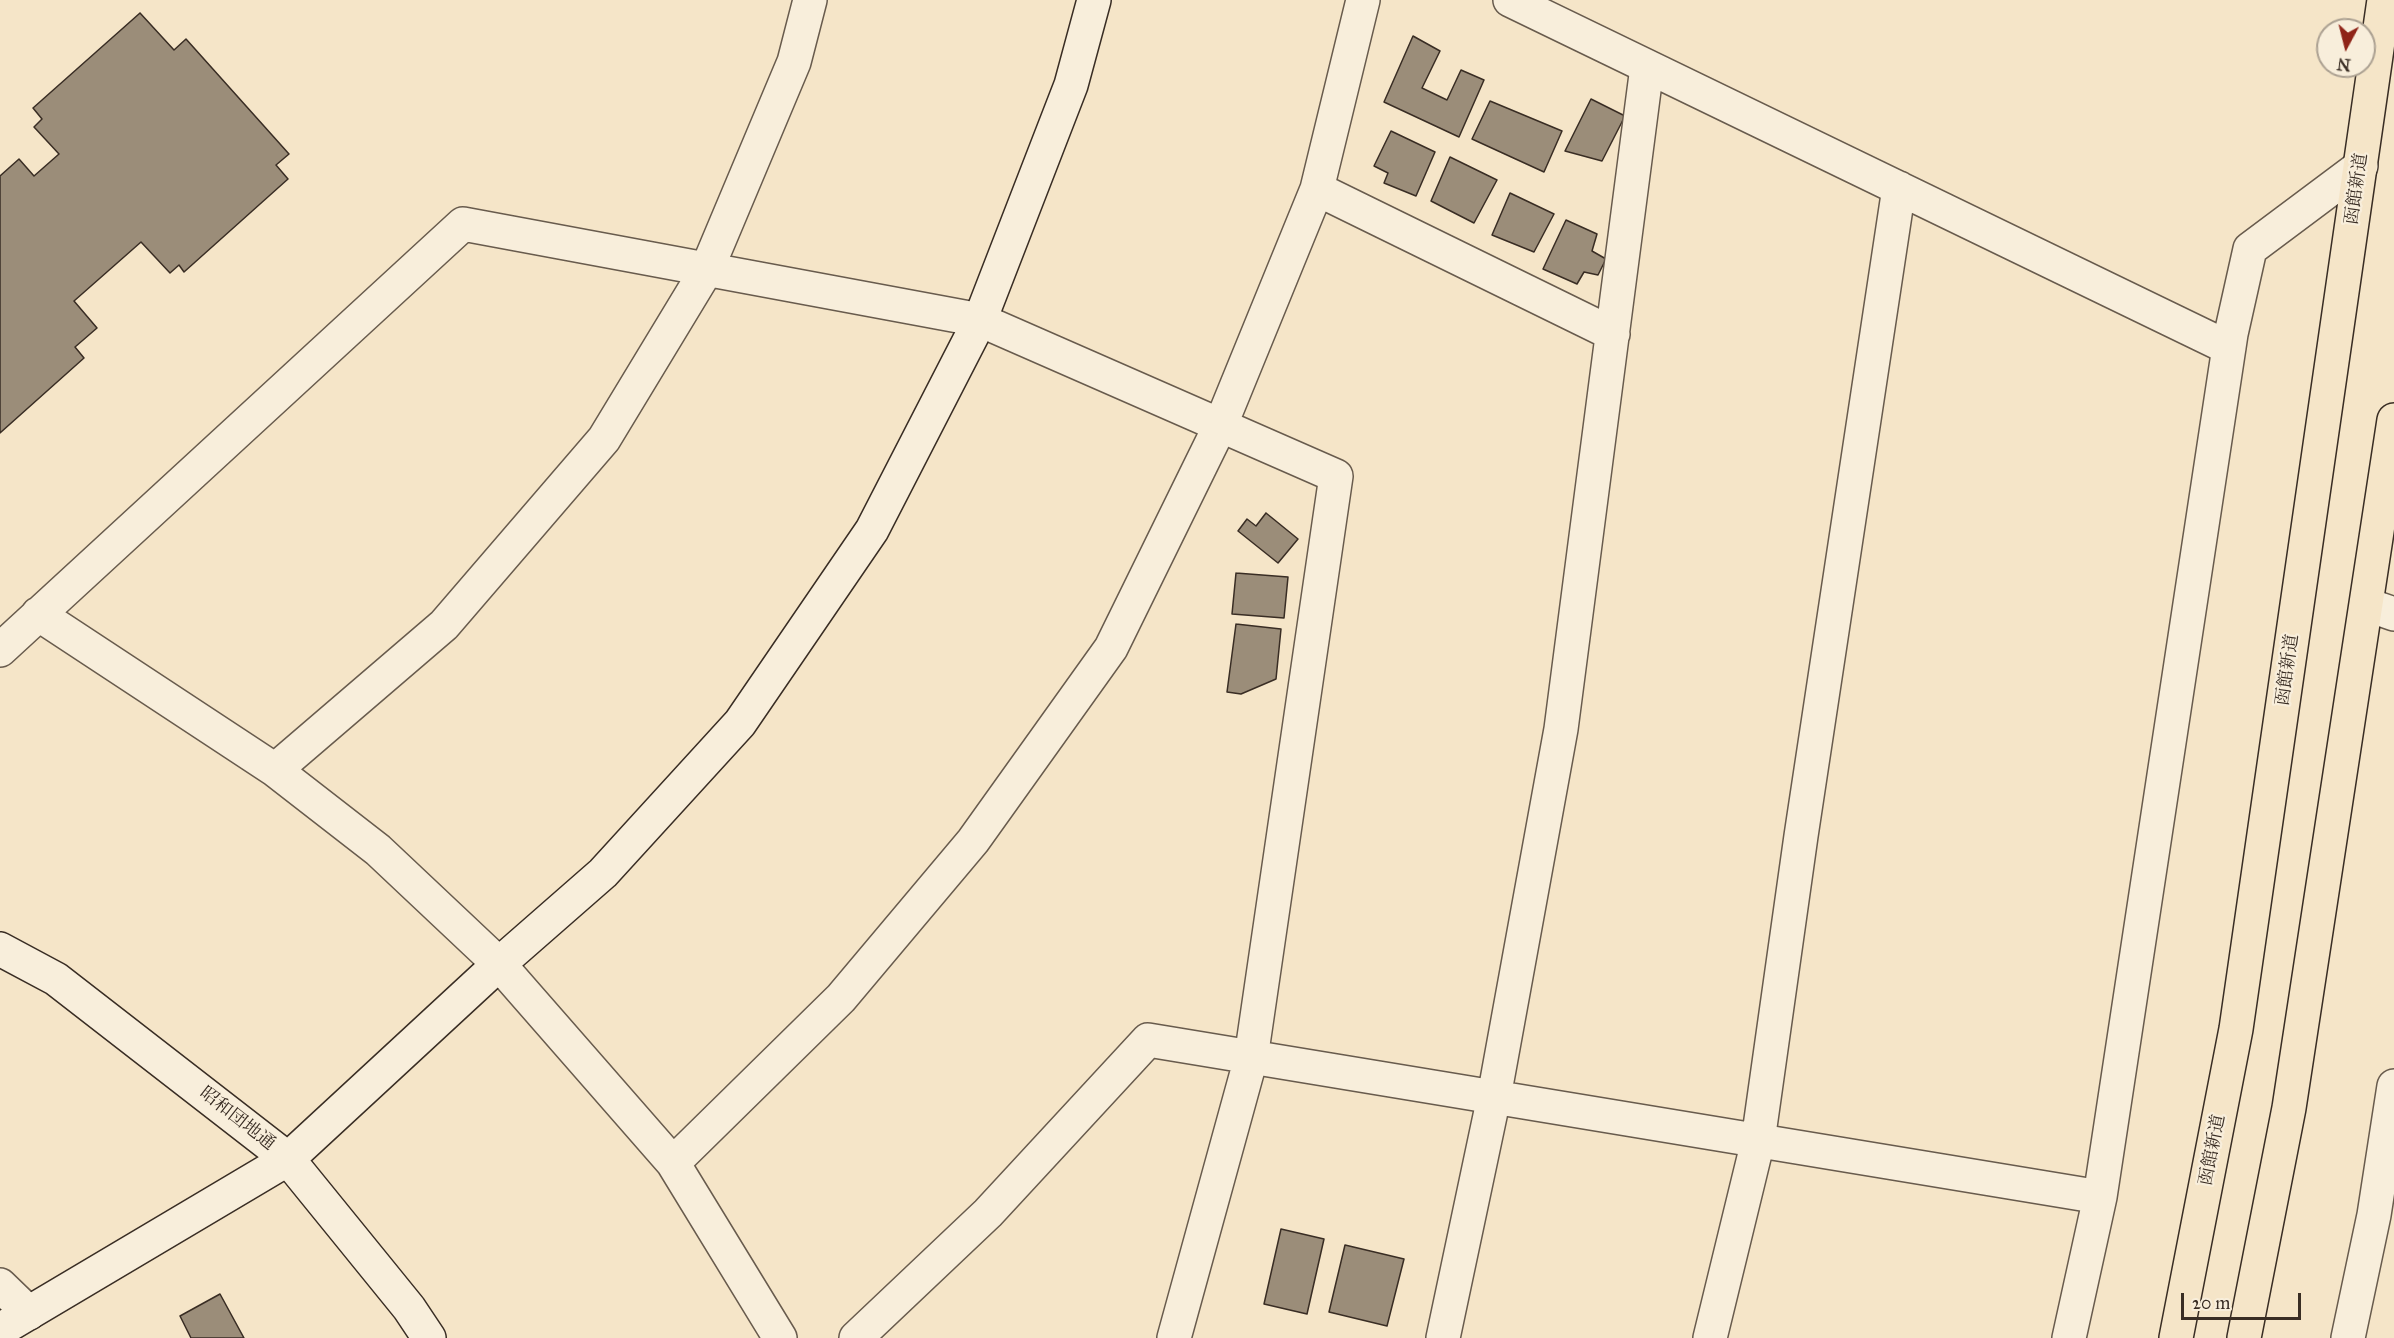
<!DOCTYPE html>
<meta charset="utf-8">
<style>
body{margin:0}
#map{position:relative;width:2394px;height:1338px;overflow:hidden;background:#f5e5c8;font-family:"IM FELL Great Primer",serif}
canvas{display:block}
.north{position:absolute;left:2316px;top:18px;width:60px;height:60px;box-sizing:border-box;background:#f8eedb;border:2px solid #aca192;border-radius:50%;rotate:187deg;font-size:16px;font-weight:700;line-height:24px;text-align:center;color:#392d24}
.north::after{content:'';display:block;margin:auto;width:21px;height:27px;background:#8f2418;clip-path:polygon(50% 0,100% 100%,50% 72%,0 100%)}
.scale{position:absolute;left:2181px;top:1293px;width:120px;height:27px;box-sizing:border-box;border:3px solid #392d24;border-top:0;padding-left:8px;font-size:18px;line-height:21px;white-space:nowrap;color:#392d24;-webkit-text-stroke:4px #f8eedb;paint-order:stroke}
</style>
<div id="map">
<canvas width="2394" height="1338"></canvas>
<div class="north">N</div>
<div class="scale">20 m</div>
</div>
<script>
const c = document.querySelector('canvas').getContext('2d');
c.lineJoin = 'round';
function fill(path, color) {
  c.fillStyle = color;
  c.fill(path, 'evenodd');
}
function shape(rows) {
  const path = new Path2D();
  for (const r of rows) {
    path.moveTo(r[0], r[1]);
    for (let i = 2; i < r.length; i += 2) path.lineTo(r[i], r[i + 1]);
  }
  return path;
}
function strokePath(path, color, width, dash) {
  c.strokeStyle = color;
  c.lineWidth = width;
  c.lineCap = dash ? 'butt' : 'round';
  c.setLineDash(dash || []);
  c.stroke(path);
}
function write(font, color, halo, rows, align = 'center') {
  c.font = font + ' "IM FELL Great Primer","Noto Serif JP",serif';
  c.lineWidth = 4.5;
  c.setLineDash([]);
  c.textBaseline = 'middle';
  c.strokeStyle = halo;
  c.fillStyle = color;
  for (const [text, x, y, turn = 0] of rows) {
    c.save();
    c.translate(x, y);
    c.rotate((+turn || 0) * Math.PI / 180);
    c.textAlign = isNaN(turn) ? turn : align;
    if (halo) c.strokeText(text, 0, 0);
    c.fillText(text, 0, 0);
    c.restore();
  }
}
const building = shape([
 [140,13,174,50,186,39,289,154,276,165,288,179,184,272,179,265,170,273,141,242,74,301,97,328,75,347,84,358,0,433,0,176,19,159,34,176,59,154,34,127,42,119,33,108,140,13],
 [1413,36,1440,51,1422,88,1447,100,1461,70,1484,80,1459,137,1384,102,1413,36],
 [1591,99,1625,116,1602,161,1565,151,1591,99],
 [1490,101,1562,131,1544,172,1472,139,1490,101],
 [1391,131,1435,152,1416,196,1384,183,1388,173,1374,166,1391,131],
 [1450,157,1497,180,1474,223,1431,201,1450,157],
 [1510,193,1554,214,1534,252,1492,235,1510,193],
 [1566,220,1597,234,1592,251,1606,259,1598,275,1584,272,1577,284,1543,269,1566,220],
 [1266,513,1298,539,1278,563,1238,531,1247,519,1256,526,1266,513],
 [1236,573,1288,577,1284,618,1232,614,1236,573],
 [1236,624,1281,629,1276,679,1241,694,1227,692,1236,624],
 [1281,1229,1324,1239,1307,1314,1264,1304,1281,1229],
 [1345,1245,1404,1259,1387,1326,1329,1312,1345,1245],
 [220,1294,244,1338,191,1338,180,1316,220,1294]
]);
fill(building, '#9b8d79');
strokePath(building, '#392d24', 1.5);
const street = shape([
 [1510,0,2229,348],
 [1317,189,1613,334],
 [2368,605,2394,614],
 [38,614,275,770,378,850,499,964,673,1163,780,1338],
 [0,650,463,224,980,320,1336,476,1251,1058,1174,1338],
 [275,770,444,625,604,439,707,269,794,62,810,0],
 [673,1163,841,998,973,841,1111,648,1221,424,1317,189,1363,0],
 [0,1285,29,1313],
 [856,1338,988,1213,1148,1040,2100,1197],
 [1443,1338,1494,1097,1561,729,1647,67],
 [1710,1338,1758,1141,1801,836,1899,188],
 [2069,1338,2100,1197,2231,334,2250,249,2361,166],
 [2348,1338,2374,1215,2394,1086]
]);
const secondary = shape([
 [0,949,56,979,288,1159,409,1308,429,1338],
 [0,1330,288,1159,499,964,603,873,740,723,872,530,980,320,1071,85,1094,0]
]);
const highway = shape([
 [2176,1338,2236,1029,2384,0],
 [2244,1338,2289,1108,2394,420]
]);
strokePath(street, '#685b4d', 36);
strokePath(secondary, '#392d24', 36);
strokePath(highway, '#392d24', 36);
strokePath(street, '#f8eedb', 33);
strokePath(secondary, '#f8eedb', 33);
strokePath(highway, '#f5e5c8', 33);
write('18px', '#392d24', '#f8eedb', [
 ["函館新道",2357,189,-82],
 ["函館新道",2288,670,-82],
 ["昭和団地通",237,1119,38],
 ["函館新道",2213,1150,-79]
]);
</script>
